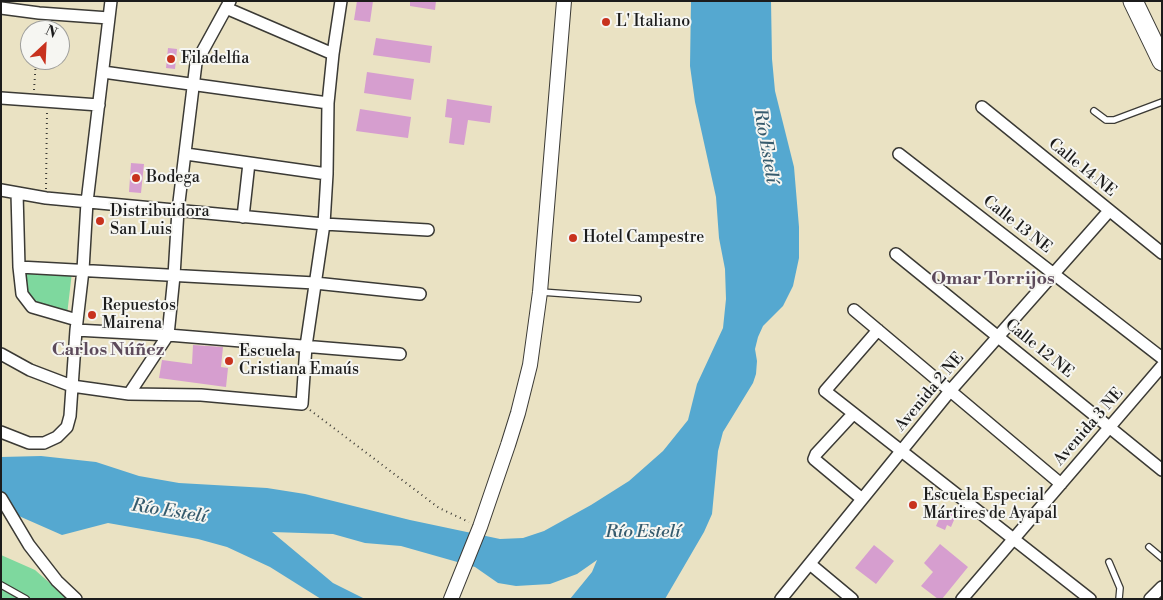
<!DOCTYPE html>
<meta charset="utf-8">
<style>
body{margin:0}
#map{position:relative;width:1163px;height:600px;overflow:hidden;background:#eae2c3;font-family:"Libre Bodoni",serif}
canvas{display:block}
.frame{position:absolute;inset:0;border:2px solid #1c1c1c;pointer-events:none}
.north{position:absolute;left:20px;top:20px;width:50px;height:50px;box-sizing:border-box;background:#f6f6f2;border:1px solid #9f9f9c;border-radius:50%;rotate:25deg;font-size:14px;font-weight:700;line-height:20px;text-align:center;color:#1c1c1c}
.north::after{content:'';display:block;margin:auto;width:18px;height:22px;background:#c8321e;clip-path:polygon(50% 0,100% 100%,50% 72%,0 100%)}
</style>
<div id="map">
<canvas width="1163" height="600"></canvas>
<div class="frame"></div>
<div class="north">N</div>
</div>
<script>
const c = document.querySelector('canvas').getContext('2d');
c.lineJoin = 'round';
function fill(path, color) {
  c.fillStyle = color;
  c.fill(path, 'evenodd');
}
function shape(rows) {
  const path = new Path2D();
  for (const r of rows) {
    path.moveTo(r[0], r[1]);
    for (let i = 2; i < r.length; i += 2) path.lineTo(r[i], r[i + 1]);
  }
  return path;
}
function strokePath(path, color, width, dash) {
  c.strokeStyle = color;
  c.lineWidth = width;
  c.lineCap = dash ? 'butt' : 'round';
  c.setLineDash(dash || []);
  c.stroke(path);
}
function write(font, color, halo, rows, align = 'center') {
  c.font = font + ' "Libre Bodoni",serif';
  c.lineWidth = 4;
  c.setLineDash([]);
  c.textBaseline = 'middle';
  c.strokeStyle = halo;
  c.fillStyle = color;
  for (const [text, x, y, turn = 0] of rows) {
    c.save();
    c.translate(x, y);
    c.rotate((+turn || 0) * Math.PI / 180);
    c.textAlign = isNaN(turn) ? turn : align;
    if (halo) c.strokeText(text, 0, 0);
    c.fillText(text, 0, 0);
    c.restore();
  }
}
fill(shape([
 [24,270,72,272,67,315,39,305,29,298,24,285],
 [1,555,35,570,68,599,1,599]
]), '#7ed89e');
fill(shape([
 [691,1,771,1,772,59,775,91,794,167,799,227,799,258,793,286,783,306,763,326,758,337,755,349,757,361,756,374,753,383,723,432,718,451,712,514,704,532,665,599,570,599,592,572,597,560,577,574,550,584,516,586,498,583,475,567,401,546,365,543,333,534,272,532,333,583,365,599,321,599,270,567,227,547,198,539,108,523,62,535,12,513,1,504,1,457,41,456,96,462,139,476,179,483,267,488,305,494,410,520,500,539,523,538,544,531,591,505,629,481,663,451,688,420,697,384,723,328,726,299,725,269,719,238,716,197,695,102,690,66]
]), '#55a8d0');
fill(shape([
 [357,1,373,1,370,22,354,20],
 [410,1,436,1,435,10,410,6],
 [376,38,432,46,430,63,373,55],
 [168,48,177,49,175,69,166,68],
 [367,72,414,79,411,100,364,93],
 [447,99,492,106,490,123,468,120,464,145,449,143,452,118,445,117],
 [360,109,411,117,408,138,356,131],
 [131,163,144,164,141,193,129,192],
 [193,345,223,347,221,367,228,368,226,387,159,378,162,360,192,364],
 [944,508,957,513,951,527,947,525,945,530,936,526],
 [940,544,968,567,942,599,938,599,921,586,933,572,924,563],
 [874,545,894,561,876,584,855,568]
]), '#d69ecf');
const service = shape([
 [1094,111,1106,120,1114,120,1162,102],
 [541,292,638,299],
 [1149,547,1162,558],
 [1109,562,1120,588,1119,599],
 [1,585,26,599]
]);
const minor = shape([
 [1,8,39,13,109,18],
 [226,8,333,54],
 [103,72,328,103],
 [1,98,99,105],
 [982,107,1162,253],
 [186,154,327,174],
 [899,154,1162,358],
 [1,190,46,198,324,224,428,230],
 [17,193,19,267,22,294,32,307,77,320],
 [243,217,249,163],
 [896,254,1162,470],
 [19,267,315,283,420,294],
 [854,310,1061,484],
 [76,330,168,335,400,354],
 [878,330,825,391,1090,599],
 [1,354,30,370,72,386,129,394,201,395,302,404,306,346,324,224,327,174,328,103,333,54,341,1],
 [129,394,168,335,174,276,178,210,196,63,230,1],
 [853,414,816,454,814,459,862,499],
 [1,432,29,443,44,443,57,437,67,427,70,416,76,330,83,270,87,202,111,1],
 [1,498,29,545,57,581,76,599],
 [810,564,852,599],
 [781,599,950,391,1109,211],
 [962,599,1162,366],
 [1150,599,1162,587]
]);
const tertiary = shape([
 [451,599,480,527,508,445,518,413,530,365,540,292,564,1]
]);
const trunk = shape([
 [1133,1,1162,61]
]);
strokePath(service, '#3b3a35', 8);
strokePath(minor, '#3b3a35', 14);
strokePath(tertiary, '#3b3a35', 16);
strokePath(trunk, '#3b3a35', 21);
strokePath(shape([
 [38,30,39,23],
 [34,90,36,60],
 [46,189,47,111],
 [310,410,439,508,469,522]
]), '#3b3a35', 2, [1, 4]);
strokePath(service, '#fff', 5.5);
strokePath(minor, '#fff', 11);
strokePath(tertiary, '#fff', 14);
strokePath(trunk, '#fff', 19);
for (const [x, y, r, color] of [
 [606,22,5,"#c8321e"],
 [171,59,5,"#c8321e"],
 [136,178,5,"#c8321e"],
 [100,221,5,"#c8321e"],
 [573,238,5,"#c8321e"],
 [92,315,5,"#c8321e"],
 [229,361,5,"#c8321e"],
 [913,505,5,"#c8321e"]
]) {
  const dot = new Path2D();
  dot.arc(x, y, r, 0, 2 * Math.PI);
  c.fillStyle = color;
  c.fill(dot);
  strokePath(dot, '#f6f6f2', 2);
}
write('16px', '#1c1c1c', '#f6f6f2', [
 ["L' Italiano",616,22],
 ["Filadelfia",181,59],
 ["Bodega",146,178],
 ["Distribuidora",110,212],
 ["San Luis",110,230],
 ["Hotel Campestre",583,238],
 ["Repuestos",102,306],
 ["Mairena",102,324],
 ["Escuela",239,352],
 ["Cristiana Emaús",239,370],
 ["Escuela Especial",923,496],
 ["Mártires de Ayapal",923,514]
], 'left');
write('16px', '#1c1c1c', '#f6f6f2', [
 ["Calle 14 NE",1082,168,39],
 ["Calle 13 NE",1017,225,38],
 ["Calle 12 NE",1039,349,39],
 ["Avenida 2 NE",930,392,-50],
 ["Avenida 3 NE",1089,427,-49]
]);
write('italic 18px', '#365b6d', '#f6f6f2', [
 ["Río Estelí",765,146,80],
 ["Río Estelí",169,512,9],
 ["Río Estelí",643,533]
]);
write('bold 18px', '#5d4a5b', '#f6f6f2', [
 ["Omar Torrijos",993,280],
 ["Carlos Núñez",108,351]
]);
</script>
